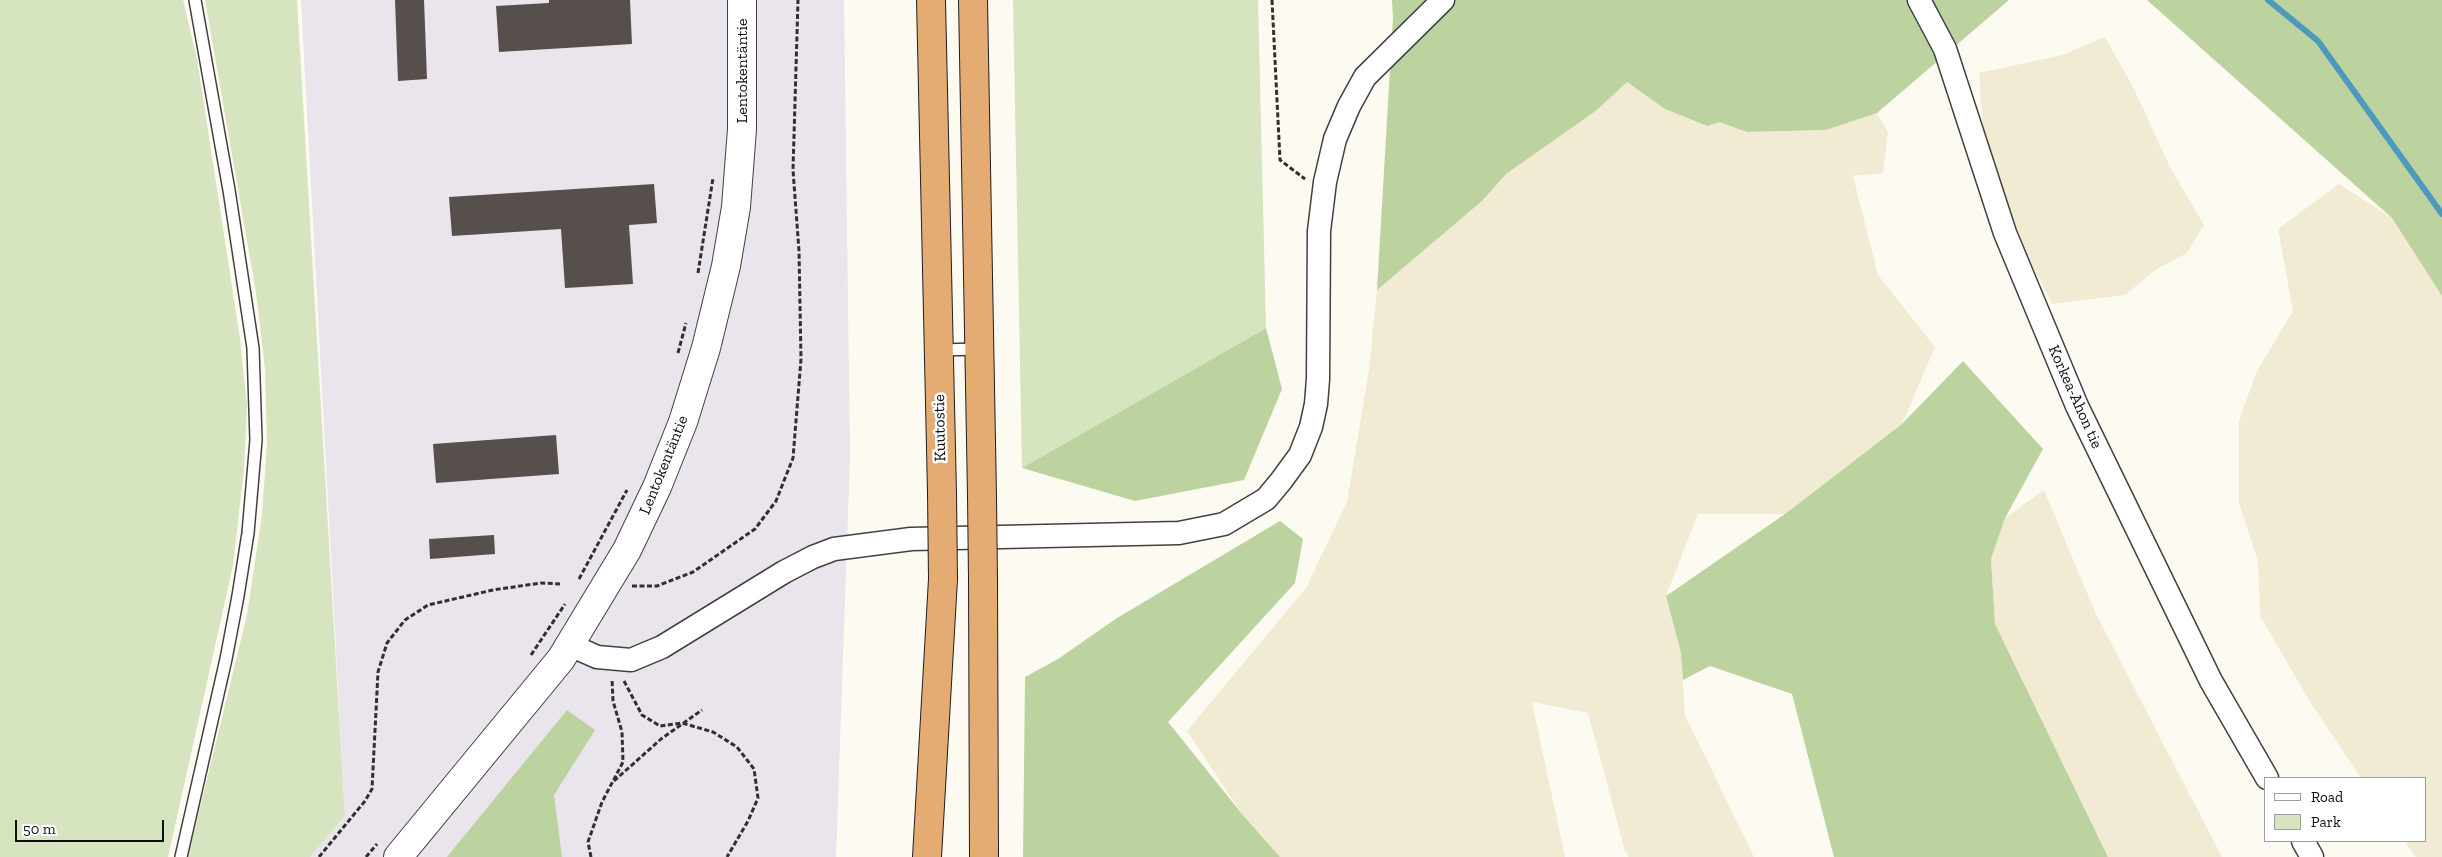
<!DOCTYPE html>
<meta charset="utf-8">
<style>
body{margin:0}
#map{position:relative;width:2442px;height:857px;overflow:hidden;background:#fdfaf2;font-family:"Zilla Slab",serif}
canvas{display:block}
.legend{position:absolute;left:2264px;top:777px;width:162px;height:65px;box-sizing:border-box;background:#fff;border:1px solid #9f9f9f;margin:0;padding:6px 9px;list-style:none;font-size:15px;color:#0e0e0e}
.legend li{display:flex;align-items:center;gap:10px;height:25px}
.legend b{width:25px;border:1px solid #9f9f9f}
.scale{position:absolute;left:15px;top:820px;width:149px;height:22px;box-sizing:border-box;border:2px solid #0e0e0e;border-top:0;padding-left:6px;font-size:15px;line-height:18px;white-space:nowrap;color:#0e0e0e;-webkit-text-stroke:4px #fff;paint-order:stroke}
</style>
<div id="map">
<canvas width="2442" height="857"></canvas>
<ul class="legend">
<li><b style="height:6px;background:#fff"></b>Road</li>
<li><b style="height:14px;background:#d6e4bf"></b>Park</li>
</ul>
<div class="scale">50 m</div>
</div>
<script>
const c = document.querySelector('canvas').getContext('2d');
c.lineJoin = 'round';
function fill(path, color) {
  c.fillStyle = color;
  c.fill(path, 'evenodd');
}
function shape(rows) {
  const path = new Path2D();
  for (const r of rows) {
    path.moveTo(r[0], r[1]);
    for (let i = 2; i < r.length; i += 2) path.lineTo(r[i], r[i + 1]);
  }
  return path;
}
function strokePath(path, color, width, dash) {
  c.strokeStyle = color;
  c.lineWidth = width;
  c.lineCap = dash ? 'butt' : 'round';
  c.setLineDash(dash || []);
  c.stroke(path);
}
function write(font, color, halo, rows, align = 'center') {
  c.font = font + ' "Zilla Slab",serif';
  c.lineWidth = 5;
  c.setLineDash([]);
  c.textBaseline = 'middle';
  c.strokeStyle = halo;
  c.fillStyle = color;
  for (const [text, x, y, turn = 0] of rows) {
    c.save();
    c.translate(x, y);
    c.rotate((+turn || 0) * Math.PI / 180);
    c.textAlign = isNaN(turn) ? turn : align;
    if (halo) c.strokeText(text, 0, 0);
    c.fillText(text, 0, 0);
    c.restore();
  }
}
fill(shape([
 [301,0,844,0,850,455,836,857,310,857,345,816]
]), '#eae4ec');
fill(shape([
 [2105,37,2134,89,2170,167,2204,225,2187,253,2158,268,2125,295,2052,304,2025,251,1983,132,1979,73,2063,55],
 [1627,82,1665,109,1706,126,1719,122,1748,132,1826,130,1877,113,1888,132,1883,173,1853,176,1878,275,1935,347,1902,424,1785,514,1698,514,1666,596,1681,653,1685,715,1754,857,1629,857,1625,851,1588,713,1532,702,1565,857,1280,857,1242,814,1187,731,1306,588,1347,502,1369,369,1377,290,1482,201,1505,174,1597,110],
 [2339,184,2392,218,2442,296,2442,857,2416,857,2404,841,2426,841,2426,778,2361,778,2309,700,2260,616,2258,561,2239,503,2239,420,2257,371,2293,311,2278,229],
 [2044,490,2096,614,2222,857,2108,857,1995,624,1991,559,2005,518]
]), '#f1ebd4');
fill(shape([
 [0,0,183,0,197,59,240,339,247,406,244,469,233,565,168,857,0,857],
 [205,0,297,0,345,816,310,857,188,857,247,615,262,515,267,444,265,369,256,292],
 [1013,0,1258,0,1266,328,1022,468]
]), '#d6e4bf');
fill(shape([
 [1392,0,2009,0,1877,113,1826,130,1747,132,1719,122,1707,126,1665,109,1627,82,1597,110,1506,174,1482,201,1377,290,1393,18],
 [2147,0,2442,0,2442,296,2392,218],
 [1266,328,1282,389,1244,480,1135,501,1022,468],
 [1963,361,2043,449,2005,518,1991,559,1995,624,2108,857,1834,857,1792,694,1710,666,1683,680,1681,653,1666,596,1785,514,1902,424],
 [1280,521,1303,539,1295,583,1168,722,1242,814,1280,857,1023,857,1025,677,1058,659,1117,618],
 [567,710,595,730,554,795,562,857,447,857]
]), '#bcd3a0');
strokePath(shape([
 [2268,0,2318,41,2442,214]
]), '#4d9abc', 6);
fill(shape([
 [395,0,424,0,427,79,398,81],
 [549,0,630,0,632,44,499,52,496,6,549,3],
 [654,184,657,223,629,225,633,284,565,288,561,229,452,236,449,197],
 [556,435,559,474,436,483,433,444],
 [494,535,495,554,430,559,429,539]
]), '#564f4c');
const service = shape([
 [939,350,979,349],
 [181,857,226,659,238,596,248,533,256,440,253,348,229,190,195,0]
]);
const minor = shape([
 [1919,0,1945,49,2005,233,2077,406,2211,681,2267,778],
 [570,645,597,657,631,660,662,647,784,572,813,557,834,549,911,539,1179,533,1224,524,1266,499,1281,481,1300,455,1311,427,1316,404,1318,379,1319,231,1325,182,1335,139,1349,106,1365,77,1443,0],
 [2303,841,2312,857]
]);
const tertiary = shape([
 [398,857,561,659,627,550,657,487,683,422,706,348,726,266,736,207,742,129,742,0]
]);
const trunk = shape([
 [931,0,942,493],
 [973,0,982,496],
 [983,579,984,857],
 [927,857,943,579]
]);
strokePath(service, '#414141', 14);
strokePath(minor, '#414141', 25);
strokePath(tertiary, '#414141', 30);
strokePath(trunk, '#1f1f1f', 30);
strokePath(shape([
 [1272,0,1280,160,1305,179],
 [698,273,713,178],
 [678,353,686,323],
 [579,579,627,490],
 [632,586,657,586,693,572,755,529,776,501,793,458,801,359,799,251,793,170,798,0],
 [531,655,565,604],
 [624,681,642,715,660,726,682,723,713,732,737,747,754,769,758,798,748,821,727,857],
 [614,781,661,739,702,710],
 [319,857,365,801,372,789,378,672,387,643,405,620,428,605,493,590,541,583,560,584],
 [366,857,377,844],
 [591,857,588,842,602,802,623,762,622,732,613,701,612,679]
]), '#303030', 3, [5, 2.5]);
strokePath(service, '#fff', 11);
strokePath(minor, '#fff', 22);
strokePath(tertiary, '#fff', 28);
strokePath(trunk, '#e4ac72', 28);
const trunkBridge = shape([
 [942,493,943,579],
 [982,496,983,579]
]);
strokePath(trunkBridge, '#1f1f1f', 30, []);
strokePath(trunkBridge, '#e4ac72', 28);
write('16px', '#0e0e0e', '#fff', [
 ["Lentokentäntie",742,71,-90],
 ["Korkea-Ahon tie",2075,397,66],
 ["Kuutostie",940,428,-91],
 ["Lentokentäntie",664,465,-68]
]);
</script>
